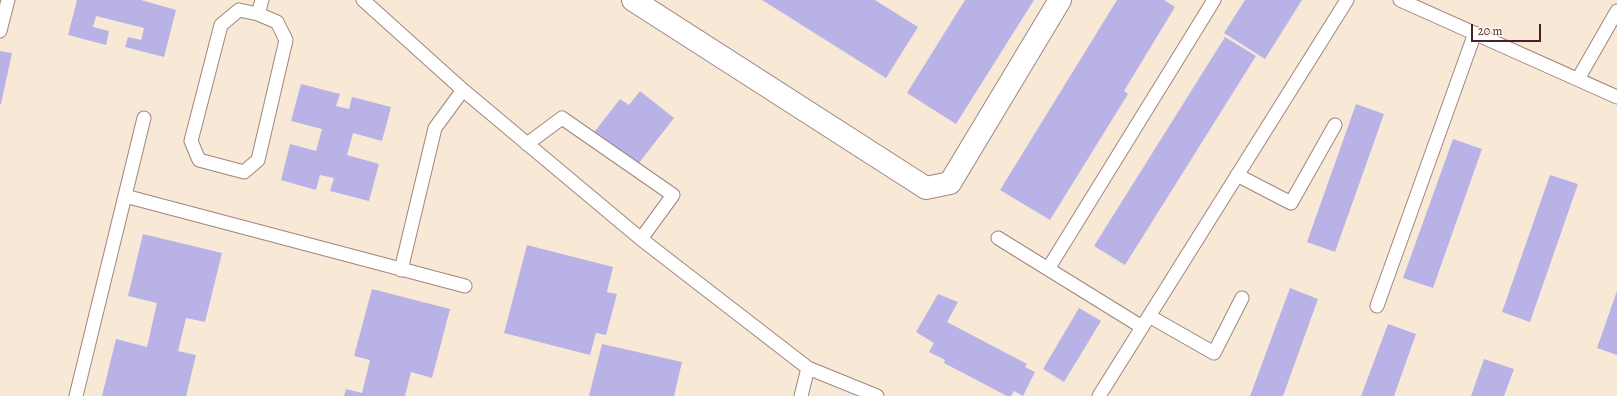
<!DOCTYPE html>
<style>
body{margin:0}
#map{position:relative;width:1617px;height:396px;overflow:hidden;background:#f8e9d6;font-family:Alegreya,serif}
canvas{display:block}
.scale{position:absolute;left:1471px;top:24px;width:70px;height:18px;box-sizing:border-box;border:2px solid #4a1f2b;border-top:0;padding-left:5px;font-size:12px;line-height:14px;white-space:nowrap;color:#4a1f2b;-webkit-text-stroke:3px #fbf7ec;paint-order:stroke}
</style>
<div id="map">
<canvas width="1617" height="396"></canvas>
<div class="scale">20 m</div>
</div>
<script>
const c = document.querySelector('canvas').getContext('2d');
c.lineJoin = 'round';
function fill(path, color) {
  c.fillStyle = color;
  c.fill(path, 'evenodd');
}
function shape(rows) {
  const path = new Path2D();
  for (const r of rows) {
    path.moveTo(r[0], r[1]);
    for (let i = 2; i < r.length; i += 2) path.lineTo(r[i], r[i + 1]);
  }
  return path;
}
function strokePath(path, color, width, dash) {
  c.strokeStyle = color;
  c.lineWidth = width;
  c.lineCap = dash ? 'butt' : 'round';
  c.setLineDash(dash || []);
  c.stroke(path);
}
fill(shape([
 [77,0,141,0,176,10,164,57,125,47,128,37,141,40,144,28,96,16,93,27,109,31,106,45,68,35],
 [762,0,875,0,918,27,886,78],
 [965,0,1034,0,956,124,907,93],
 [1117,0,1164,0,1175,7,1124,91,1128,94,1050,220,1000,190],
 [1245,0,1302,0,1265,59,1224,33],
 [1225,37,1256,56,1125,265,1094,246],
 [0,51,12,53,1,104,0,104],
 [301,84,340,94,336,106,349,109,352,97,391,107,382,141,353,133,347,155,379,164,369,201,330,191,334,178,320,175,316,190,281,180,290,144,316,151,322,129,291,121],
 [640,91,674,118,635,168,592,135,620,99,629,105],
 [1356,104,1384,114,1335,252,1307,242],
 [1453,139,1482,149,1433,288,1403,278],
 [1550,175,1578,184,1530,322,1502,312],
 [143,234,222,253,205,322,186,318,178,351,196,355,186,396,102,396,116,339,147,347,157,303,128,296],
 [527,245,613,267,607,292,617,294,606,335,596,333,590,355,504,333],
 [1290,288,1318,299,1283,396,1250,396],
 [372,289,450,309,432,378,411,372,405,396,344,396,346,389,362,393,370,360,354,356],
 [1617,291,1617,355,1597,348],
 [938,294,958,302,947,322,1027,364,1025,367,1035,372,1023,396,1014,391,1011,396,1007,396,944,363,945,360,929,352,934,343,916,332],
 [1079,308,1101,321,1064,382,1043,369],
 [1388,324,1416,334,1394,396,1361,396],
 [602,344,682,362,674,396,589,396],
 [1484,359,1514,369,1504,396,1471,396]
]), '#b9b2e7');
const service = shape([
 [363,0,463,90,641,239,808,368,877,396],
 [1400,0,1617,97],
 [239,10,258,14,277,22,286,40,258,160,244,172,199,160,191,141,221,25,239,10],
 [258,14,262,0],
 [0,31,8,0],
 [1578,79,1617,11],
 [527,144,562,118,673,195,641,239],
 [1237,175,1291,203,1335,125],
 [125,196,465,286],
 [998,238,1142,327],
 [1048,269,1214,0],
 [401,270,435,128,463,90],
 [1377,306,1475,33],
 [1149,316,1214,353,1242,298],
 [76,396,144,118],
 [801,396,808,368],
 [1099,396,1347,0]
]);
const minor = shape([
 [633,0,926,188,950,183,1060,0]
]);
strokePath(service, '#a18480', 15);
strokePath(minor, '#a18480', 24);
strokePath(service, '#fff', 13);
strokePath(minor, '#fff', 22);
</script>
